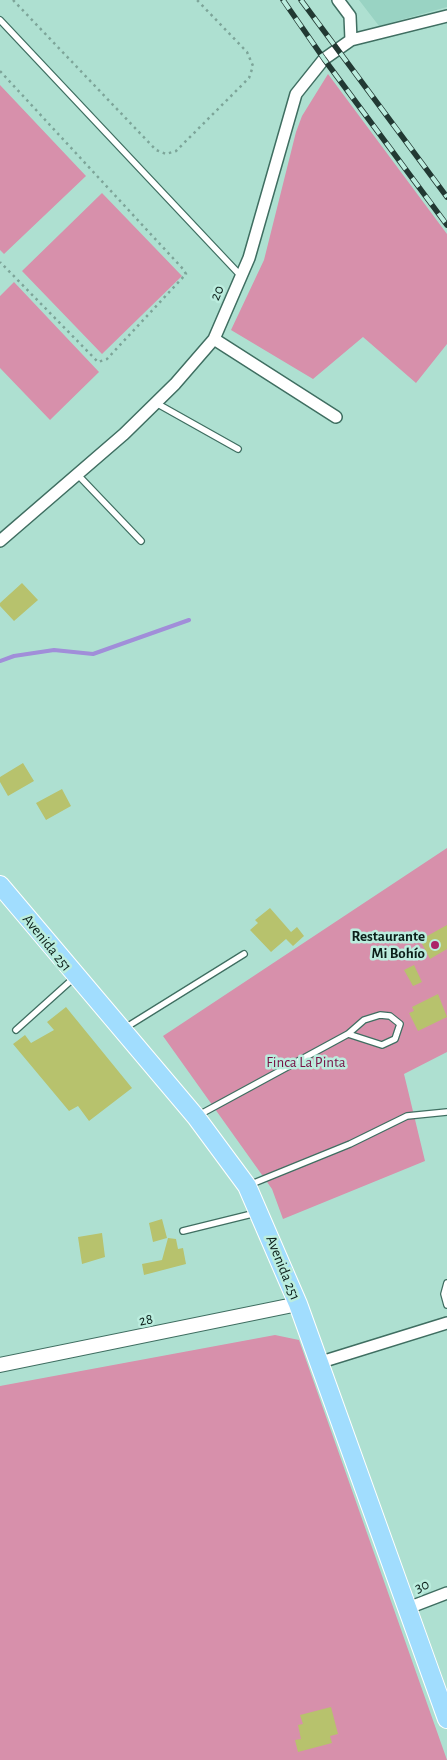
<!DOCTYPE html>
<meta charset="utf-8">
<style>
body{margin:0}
canvas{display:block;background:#aee0d1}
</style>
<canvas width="447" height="1760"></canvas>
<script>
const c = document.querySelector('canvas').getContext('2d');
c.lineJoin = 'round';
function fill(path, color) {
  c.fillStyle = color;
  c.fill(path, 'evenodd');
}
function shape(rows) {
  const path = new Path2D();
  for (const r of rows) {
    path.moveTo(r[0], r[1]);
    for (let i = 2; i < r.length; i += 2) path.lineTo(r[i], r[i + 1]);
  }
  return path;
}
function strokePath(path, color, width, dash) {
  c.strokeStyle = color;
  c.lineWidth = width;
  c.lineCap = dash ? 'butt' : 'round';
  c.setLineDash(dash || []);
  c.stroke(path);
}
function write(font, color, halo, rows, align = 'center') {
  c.font = font + ' "Alegreya Sans",sans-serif';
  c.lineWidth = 5;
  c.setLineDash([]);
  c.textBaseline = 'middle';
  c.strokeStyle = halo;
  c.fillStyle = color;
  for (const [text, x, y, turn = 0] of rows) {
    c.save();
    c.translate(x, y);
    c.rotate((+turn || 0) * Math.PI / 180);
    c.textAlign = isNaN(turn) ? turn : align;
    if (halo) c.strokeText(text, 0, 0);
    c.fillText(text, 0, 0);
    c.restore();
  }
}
fill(shape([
 [359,0,447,0,447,7,379,26]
]), '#99d3c3');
fill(shape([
 [328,74,447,234,447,344,416,383,363,337,313,379,231,330,264,260,296,132,302,116],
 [0,85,86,176,4,254,0,250],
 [102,193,182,276,102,354,22,271],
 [14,282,99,372,50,420,0,368,0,296],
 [447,848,447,1052,404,1074,425,1161,283,1219,272,1189,163,1036],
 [275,1335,299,1340,447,1760,0,1760,0,1386]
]), '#d790ab');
strokePath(shape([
 [0,661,14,656,54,650,93,654,189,620]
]), '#a18ed9', 4);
fill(shape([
 [22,583,38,600,14,621,0,606,0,603],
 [23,763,34,781,8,796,0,782,0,777],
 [62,789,71,806,46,820,36,803],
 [270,908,291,932,297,927,304,936,293,946,286,939,271,952,250,930,258,923,255,920],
 [447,925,447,949,430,959,420,940],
 [414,965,422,982,413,986,404,970],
 [438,994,447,1017,418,1031,409,1013,414,1011,412,1007],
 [66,1007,132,1088,89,1121,78,1106,69,1111,13,1044,25,1035,31,1043,54,1030,47,1022],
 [162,1219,167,1238,153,1242,149,1223],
 [102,1233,105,1257,82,1264,78,1237],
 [168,1238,176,1239,178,1249,183,1248,186,1264,144,1275,142,1264,162,1260],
 [331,1707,338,1734,330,1736,332,1743,298,1752,295,1740,301,1739,298,1725,303,1724,300,1715]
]), '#b7c26d');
const service = shape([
 [0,20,241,276],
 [156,403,238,449],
 [78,475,141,541],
 [125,1028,244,954],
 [16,1030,75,977],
 [197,1116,348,1034,364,1020,380,1015,390,1016,400,1024,395,1039,382,1045,348,1034],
 [249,1185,350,1144,407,1116,447,1112],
 [183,1231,256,1213],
 [447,1283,444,1294,447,1305]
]);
const minor = shape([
 [338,0,350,16,351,40],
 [214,339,336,417],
 [0,541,124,434,175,384,214,339,249,258,296,94,324,59,351,40,447,16],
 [318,1363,447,1323],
 [408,1608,447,1593]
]);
const tertiary = shape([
 [0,1365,298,1304]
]);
const primary = shape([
 [0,885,196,1117,247,1186,298,1304,447,1719]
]);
strokePath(service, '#3f6e61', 8);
strokePath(minor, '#3f6e61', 14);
strokePath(tertiary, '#3f6e61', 16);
strokePath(primary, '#fff', 20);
strokePath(shape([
 [13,0,156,150,166,154,176,151,249,78,253,66,247,52,197,0],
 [0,71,183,269,186,274,107,359,98,362,0,262]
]), '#7da599', 2.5, [2.5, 4]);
strokePath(service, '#fff', 5.5);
strokePath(minor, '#fff', 11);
strokePath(tertiary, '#fff', 14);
strokePath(primary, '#a1ddfe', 18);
const rail = shape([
 [283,0,324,59,447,225],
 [301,0,447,197]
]);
strokePath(rail, '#223933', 5.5);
strokePath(rail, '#bbedde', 4, [11]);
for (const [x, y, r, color] of [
 [435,945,5,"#ac2468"]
]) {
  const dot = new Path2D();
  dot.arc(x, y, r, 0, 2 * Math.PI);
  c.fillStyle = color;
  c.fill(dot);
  strokePath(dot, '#bbedde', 2);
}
write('15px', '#0c1f1a', '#bbedde', [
 ["20",217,293,-67],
 ["Avenida 251",47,943,51],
 ["Avenida 251",283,1268,68],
 ["28",146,1320,-12],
 ["30",422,1586,-20]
]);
write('bold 15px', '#0c1f1a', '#bbedde', [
 ["Restaurante",425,936],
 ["Mi Bohío",425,953]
], 'right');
write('15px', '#771246', '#bbedde', [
 ["Finca La Pinta",306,1062]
]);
</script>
